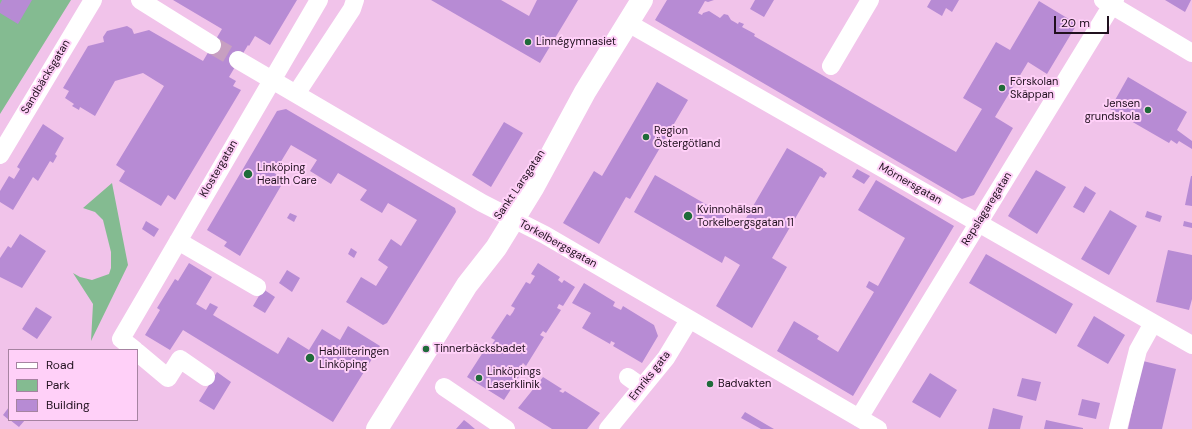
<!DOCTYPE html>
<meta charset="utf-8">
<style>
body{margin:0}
#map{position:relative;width:1192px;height:429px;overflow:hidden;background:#f1c3ea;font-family:"DM Sans",sans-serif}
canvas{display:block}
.legend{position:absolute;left:8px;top:349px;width:130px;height:72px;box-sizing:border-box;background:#ffd0f8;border:1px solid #a683a1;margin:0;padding:5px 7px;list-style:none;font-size:12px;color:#20101e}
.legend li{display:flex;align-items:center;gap:8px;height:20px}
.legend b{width:20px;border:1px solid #a683a1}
.scale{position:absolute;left:1054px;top:16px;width:55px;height:18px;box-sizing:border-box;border:2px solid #20101e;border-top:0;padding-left:5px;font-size:12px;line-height:14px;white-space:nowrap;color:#20101e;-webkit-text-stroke:3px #ffd0f8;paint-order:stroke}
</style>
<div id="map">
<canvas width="1192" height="429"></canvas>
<ul class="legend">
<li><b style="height:5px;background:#fff"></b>Road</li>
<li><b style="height:11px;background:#84bb91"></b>Park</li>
<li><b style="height:11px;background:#b78bd4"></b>Building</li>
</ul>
<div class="scale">20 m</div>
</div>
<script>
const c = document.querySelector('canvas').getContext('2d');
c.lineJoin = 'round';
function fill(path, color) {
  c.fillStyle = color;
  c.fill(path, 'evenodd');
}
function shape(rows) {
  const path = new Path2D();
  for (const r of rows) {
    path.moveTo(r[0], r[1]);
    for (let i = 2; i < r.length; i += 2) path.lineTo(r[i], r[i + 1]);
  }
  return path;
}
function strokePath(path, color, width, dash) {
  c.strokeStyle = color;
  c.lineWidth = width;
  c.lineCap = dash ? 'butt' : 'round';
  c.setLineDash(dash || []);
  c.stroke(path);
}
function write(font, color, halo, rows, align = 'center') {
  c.font = font + ' "DM Sans",sans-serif';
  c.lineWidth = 4;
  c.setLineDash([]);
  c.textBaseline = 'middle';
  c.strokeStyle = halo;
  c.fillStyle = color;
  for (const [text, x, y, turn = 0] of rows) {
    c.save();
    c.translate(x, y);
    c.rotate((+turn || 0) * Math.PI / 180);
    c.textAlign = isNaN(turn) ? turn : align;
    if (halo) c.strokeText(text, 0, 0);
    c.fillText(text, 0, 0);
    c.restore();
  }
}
fill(shape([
 [0,0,71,0,0,114],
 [112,183,128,265,91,341,93,304,73,273,80,277,92,280,109,274,111,268,111,252,103,220,95,212,83,208]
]), '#84bb91');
fill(shape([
 [2,0,32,0,18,24,0,13,0,4],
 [173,0,297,0,270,45,255,36,249,46,248,45,229,77,236,81,233,86,241,90,175,200,168,195,161,206,119,181,125,171,116,165,164,86,143,73,115,81,95,116,80,107,79,110,72,106,74,104,65,98,69,91,63,88,88,46,104,42,103,37,107,31,127,26,132,29,134,34,149,30,203,61,222,29],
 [431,0,501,0,529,16,537,0,578,0,540,63],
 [667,0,714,0,708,2,705,1,698,13,702,15,703,13,709,11,720,18,724,14,728,15,731,20,738,24,739,22,744,24,742,27,755,34,754,36,956,152,982,109,963,98,996,42,1010,50,1039,1,1077,24,1047,74,1028,62,995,117,1013,128,974,195,962,199,655,20],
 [755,0,774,0,764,17,750,9],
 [931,0,959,0,952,12,946,8,942,16,927,7],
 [1165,0,1191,0,1185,12],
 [1128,77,1187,112,1177,130,1192,141,1192,149,1179,141,1177,144,1171,140,1169,143,1110,109],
 [657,82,688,100,630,199,626,197,599,244,563,223,594,171,602,176],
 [286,109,455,208,456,212,387,323,383,325,346,302,361,277,376,286,388,267,378,260,391,239,401,246,417,220,388,203,382,213,360,200,367,190,338,173,331,184,310,171,317,160,291,145,274,173,285,179,240,256,224,246,227,242,207,230,277,111],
 [504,122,523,133,491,187,472,175],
 [43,124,64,138,55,154,57,156,53,163,50,161,38,181,33,177,13,210,0,202,0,191,9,176,14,179,20,169,17,167],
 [787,148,823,169,823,170,827,173,824,178,820,176,772,258,787,267,752,328,716,306,740,265,725,256,722,263,634,212,655,175,742,225],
 [857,169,870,176,864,184,852,177],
 [1036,170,1066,187,1037,234,1008,216],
 [1191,176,1192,176,1192,206,1185,205],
 [876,180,954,226,853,396,777,351,794,321,819,336,817,339,838,352,874,292,866,287,869,281,878,286,905,238,858,210],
 [1085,186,1096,193,1084,213,1073,207],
 [1110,210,1137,226,1109,275,1081,259],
 [1147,211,1162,216,1160,222,1145,217],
 [290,213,297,216,294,222,287,218],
 [146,221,159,229,154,237,142,229],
 [1184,221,1192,223,1192,228,1183,226],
 [20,234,46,251,22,288,0,277,0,258,8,246,11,248],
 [351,248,357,252,354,258,348,254],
 [1168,250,1192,255,1192,299,1189,310,1156,302],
 [986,254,1073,304,1056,334,969,283],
 [189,263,212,277,196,304,206,310,210,303,218,307,213,315,278,354,288,337,309,350,322,329,340,340,348,326,380,346,333,422,183,330,170,350,145,335,160,310,157,308,175,279,178,281],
 [538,263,560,277,558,280,562,283,564,280,575,287,563,306,559,304,557,308,561,310,546,333,543,331,540,335,544,337,526,366,523,363,520,367,524,369,504,400,467,377,487,346,490,348,493,343,495,340,491,338,507,314,510,316,513,312,515,308,511,306,526,282,530,284,535,276,531,274],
 [287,270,300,278,292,292,279,283],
 [584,283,615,302,613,306,621,310,623,306,654,325,658,336,642,363,613,346,615,343,611,341,610,344,582,328,591,313,572,303],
 [263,289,275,297,265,313,253,306],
 [36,307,52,317,37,339,22,329],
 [1094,316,1125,335,1108,364,1077,346],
 [1143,361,1176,369,1162,429,1128,429],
 [217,372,231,382,214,410,199,401],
 [930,373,957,390,940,418,912,402],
 [543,377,562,389,559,391,563,393,565,391,600,413,587,429,552,429,518,408],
 [1022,378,1041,382,1036,401,1017,396],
 [1082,399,1100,403,1096,419,1078,415],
 [9,407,9,420,3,415],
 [993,408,1023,416,1020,429,988,429],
 [745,412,767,425,774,429,761,429,741,418],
 [10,420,25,420,19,427],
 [464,420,468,423,475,429,456,429],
 [1046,420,1083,428,1083,429,1044,429]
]), '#b78bd4');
strokePath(shape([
 [212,45,238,60]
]), '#c79fc1', 18, [18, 9]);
strokePath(shape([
 [140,0,212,45],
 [1103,0,1192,53],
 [628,23,1192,345],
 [238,60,482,203,545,235,878,429],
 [831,66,870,0],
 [296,94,352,9,355,0],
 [0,155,93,0],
 [178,241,257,287],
 [135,350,121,339,319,0],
 [137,352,168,378,180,359,206,377],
 [628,377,642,387],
 [444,387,506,429],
 [859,418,1115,0],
 [608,429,666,358,689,320],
 [1118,429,1138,350,1153,323]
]), '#fff', 18);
strokePath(shape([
 [377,429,467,285,496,248,533,188,585,92,642,0]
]), '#fff', 22);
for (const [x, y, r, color] of [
 [528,42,4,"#1f6b3a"],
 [1002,88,4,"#1f6b3a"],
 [1148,110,4,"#1f6b3a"],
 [646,137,4,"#1f6b3a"],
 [248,174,5,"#1f6b3a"],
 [688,216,5,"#1f6b3a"],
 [426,349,4,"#1f6b3a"],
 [310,358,5,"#1f6b3a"],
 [479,378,4,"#1f6b3a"],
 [710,384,4,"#1f6b3a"]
]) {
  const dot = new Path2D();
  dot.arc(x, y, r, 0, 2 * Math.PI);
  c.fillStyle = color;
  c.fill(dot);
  strokePath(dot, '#ffd0f8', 1.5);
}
write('11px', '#20101e', '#ffd0f8', [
 ["Linnégymnasiet",536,42],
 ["Förskolan",1010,82],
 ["Skäppan",1010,95],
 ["Jensen",1140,104,"right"],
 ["grundskola",1140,117,"right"],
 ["Region",654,131],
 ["Östergötland",654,144],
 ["Linköping",257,168],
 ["Health Care",257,181],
 ["Kvinnohälsan",697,210],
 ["Torkelbergsgatan 11",697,223],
 ["Tinnerbäcksbadet",434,349],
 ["Habiliteringen",319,352],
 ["Linköping",319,365],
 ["Linköpings",487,372],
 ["Laserklinik",487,385],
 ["Badvakten",718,384]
], 'left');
write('11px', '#20101e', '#ffd0f8', [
 ["Sandbäcksgatan",46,77,-59],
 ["Klostergatan",219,169,-60],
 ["Mörnersgatan",910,184,30],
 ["Sankt Larsgatan",520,185,-56],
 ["Repslagaregatan",987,209,-58],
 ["Torkelbergsgatan",558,244,29],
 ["Emriks gata",650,376,-52]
]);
</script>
